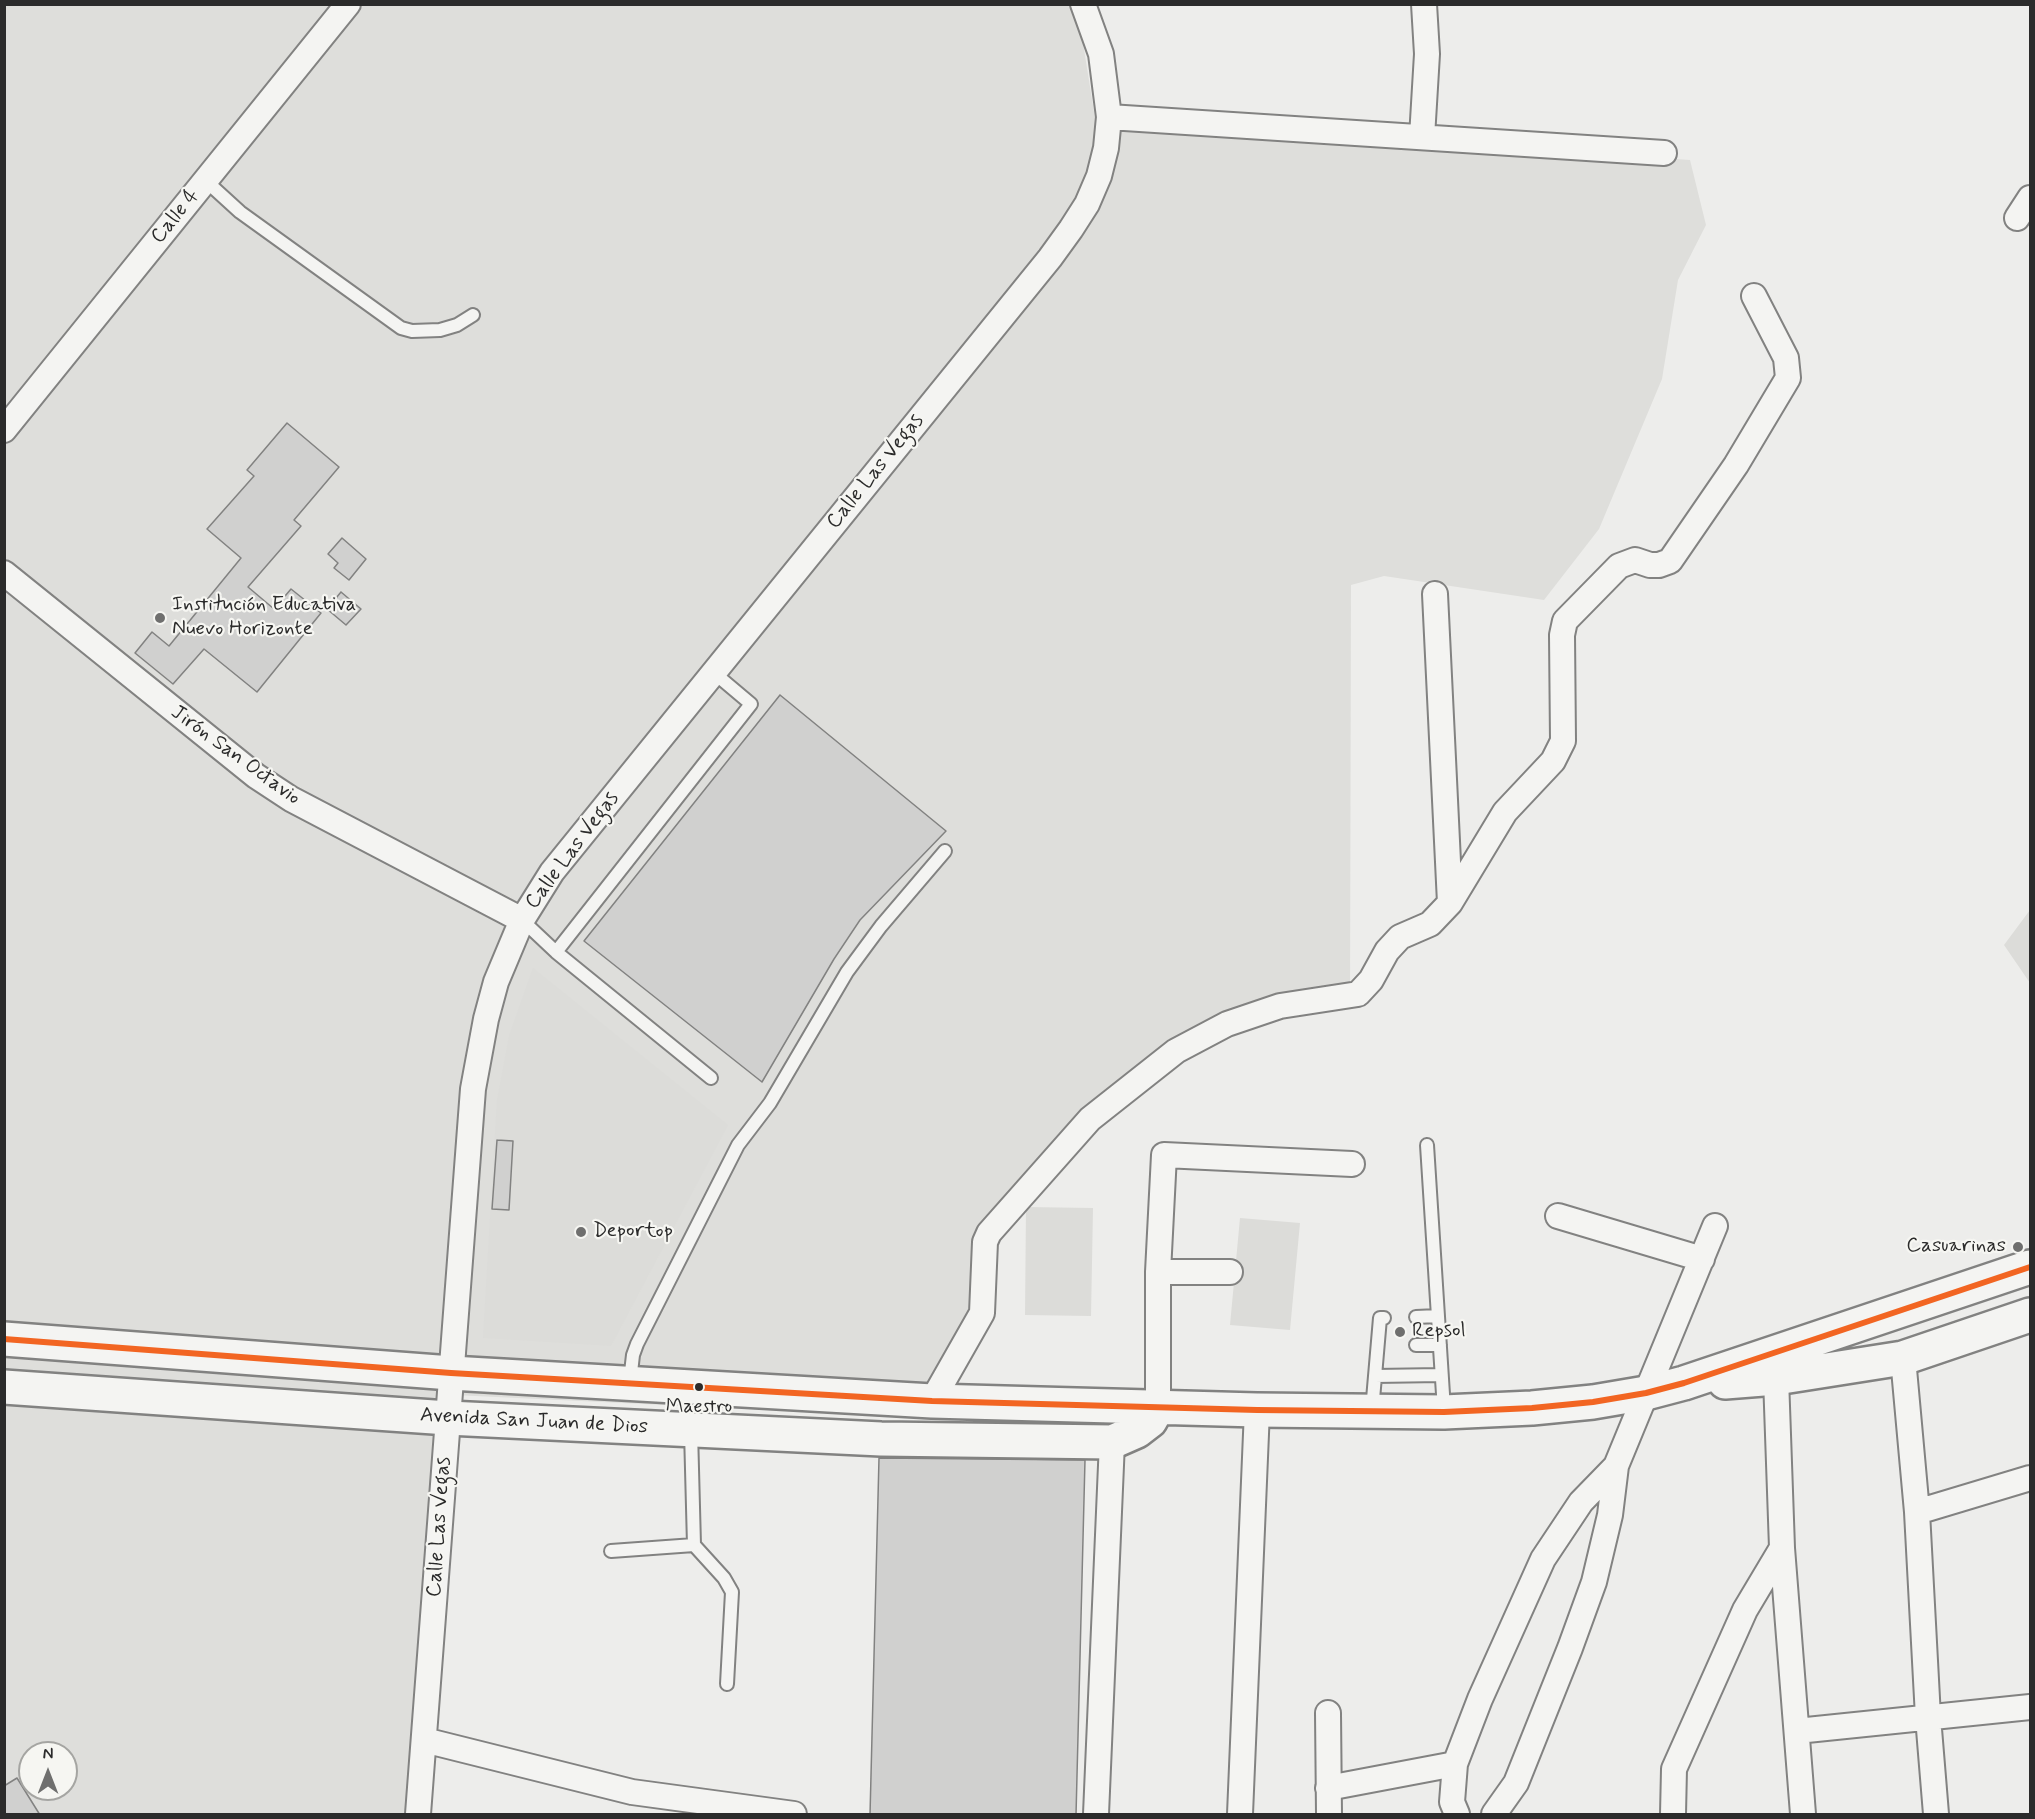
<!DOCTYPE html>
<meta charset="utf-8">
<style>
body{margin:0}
#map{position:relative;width:2035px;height:1819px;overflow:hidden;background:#ededeb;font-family:Mynerve,sans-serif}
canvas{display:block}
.frame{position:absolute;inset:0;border:6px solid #2b2b2b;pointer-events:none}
.north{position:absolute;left:18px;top:1741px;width:60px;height:60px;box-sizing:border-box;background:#f6f6f2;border:2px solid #a5a5a2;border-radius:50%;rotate:0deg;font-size:16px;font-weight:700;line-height:24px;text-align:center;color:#2b2b2b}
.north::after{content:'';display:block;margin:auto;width:21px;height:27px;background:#6f6f6e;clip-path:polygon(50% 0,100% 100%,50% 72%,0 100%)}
</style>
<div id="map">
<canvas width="2035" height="1819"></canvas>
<div class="frame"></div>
<div class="north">N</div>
</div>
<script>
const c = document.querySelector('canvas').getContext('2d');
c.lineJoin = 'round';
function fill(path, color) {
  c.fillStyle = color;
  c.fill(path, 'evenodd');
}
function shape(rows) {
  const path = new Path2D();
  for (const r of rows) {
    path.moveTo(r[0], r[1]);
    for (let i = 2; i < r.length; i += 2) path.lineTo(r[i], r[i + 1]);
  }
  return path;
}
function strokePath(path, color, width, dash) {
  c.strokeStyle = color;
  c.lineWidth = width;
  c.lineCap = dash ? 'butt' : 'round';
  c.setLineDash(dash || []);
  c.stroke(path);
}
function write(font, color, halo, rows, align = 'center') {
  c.font = font + ' Mynerve,sans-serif';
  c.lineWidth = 4.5;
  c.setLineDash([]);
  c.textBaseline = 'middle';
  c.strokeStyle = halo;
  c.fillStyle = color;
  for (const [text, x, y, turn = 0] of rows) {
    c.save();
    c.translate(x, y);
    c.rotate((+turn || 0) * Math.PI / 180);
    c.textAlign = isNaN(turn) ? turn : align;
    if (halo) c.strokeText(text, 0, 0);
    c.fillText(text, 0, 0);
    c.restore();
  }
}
fill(shape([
 [5,5,1070,5,1079,18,1095,118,1690,160,1706,225,1678,280,1662,379,1599,529,1544,600,1384,576,1351,585,1350,1006,1249,1024,1108,1099,980,1227,976,1311,917,1417,454,1395,422,1814,5,1814],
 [30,1753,66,1753,66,1789,30,1789]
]), '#dededb');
fill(shape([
 [2030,910,2030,983,2004,945],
 [533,968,728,1125,611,1346,483,1338,497,1100,509,1036],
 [1026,1207,1093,1208,1091,1316,1025,1315],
 [1240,1218,1300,1223,1290,1330,1230,1325]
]), '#dcdcd9');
const building = shape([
 [287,423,339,467,294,520,301,526,248,587,274,609,291,589,321,613,257,692,204,649,173,684,135,653,152,632,169,646,241,558,207,529,254,476,247,470,287,423],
 [342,538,366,559,349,580,334,568,338,563,328,554,342,538],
 [341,592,361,609,346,625,327,609,341,592],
 [780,695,946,831,860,920,834,959,762,1082,584,941,780,695],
 [497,1140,513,1141,509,1210,492,1209,497,1140],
 [879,1458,1085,1460,1076,1815,870,1815,879,1458],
 [17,1778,40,1815,4,1815,4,1786,17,1778]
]);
fill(building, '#d0d0cf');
strokePath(building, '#828281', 1.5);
const lane = shape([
 [206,181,240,212,401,328,412,331,440,330,457,325,473,315],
 [522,920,556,952,711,1078],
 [556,952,751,704,713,672],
 [1427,1145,1444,1410],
 [1416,1317,1438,1316],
 [1416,1345,1440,1345],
 [1375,1376,1441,1375],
 [630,1381,633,1355,637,1344,738,1145,770,1103,847,972,881,926,945,851],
 [1372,1411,1380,1318,1384,1318],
 [691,1431,694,1545,724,1578,732,1592,727,1684],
 [611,1551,694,1545]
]);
const street = shape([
 [1109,117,1664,153],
 [1422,137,1427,54,1424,4],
 [2017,218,2030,198],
 [4,430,348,4],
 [4,573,256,776,291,799,522,920],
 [1435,594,1450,903],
 [1558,1216,1702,1259],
 [1158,1272,1230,1272],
 [1903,1358,1917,1512,1928,1717,1936,1814],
 [1776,1378,1782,1548,1803,1814],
 [932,1401,982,1313,985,1242,989,1233,1090,1119,1176,1051,1227,1024,1280,1006,1358,994,1371,980,1387,951,1400,937,1430,924,1450,903,1505,812,1553,761,1563,741,1562,635,1565,621,1619,566,1635,560,1650,565,1659,565,1670,561,1736,465,1788,378,1786,358,1754,296],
 [1158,1407,1158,1272,1164,1155,1352,1164],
 [1917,1512,2030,1478],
 [1328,1713,1329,1814],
 [1797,1731,2030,1707],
 [424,1740,632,1792,794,1814],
 [1328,1788,1455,1764],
 [418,1814,473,1089,486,1019,496,982,522,920,552,872,1050,258,1071,229,1087,204,1099,176,1106,148,1109,117,1101,54,1083,4],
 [1096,1814,1112,1442],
 [1240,1814,1257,1410],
 [1457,1814,1452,1802,1455,1764,1480,1699,1543,1559,1581,1502,1616,1466],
 [1494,1814,1516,1783,1570,1648,1594,1582,1610,1515,1616,1466,1715,1226],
 [1673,1814,1674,1769,1745,1610,1782,1548]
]);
const secondary = shape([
 [4,1339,451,1373,932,1401,1257,1410,1444,1412,1532,1408,1593,1402,1646,1393,1684,1383,2030,1267],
 [1725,1382,1776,1378,1903,1358,2030,1315],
 [4,1387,448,1418,881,1439,1112,1442,1137,1431,1150,1421,1158,1407]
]);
strokePath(lane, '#828281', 16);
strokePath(street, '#828281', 28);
strokePath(secondary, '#828281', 38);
strokePath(lane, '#f4f4f2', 12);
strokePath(street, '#f4f4f2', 24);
strokePath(secondary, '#f4f4f2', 33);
strokePath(shape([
 [4,1339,451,1373,932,1401,1257,1410,1444,1412,1532,1408,1593,1402,1646,1393,1684,1383,2030,1267]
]), '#f26522', 6);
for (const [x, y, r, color] of [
 [160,618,6,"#6f6f6e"],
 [581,1232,6,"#6f6f6e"],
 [2018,1247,6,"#6f6f6e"],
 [1400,1332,6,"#6f6f6e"],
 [699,1387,5,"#2b2b2b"]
]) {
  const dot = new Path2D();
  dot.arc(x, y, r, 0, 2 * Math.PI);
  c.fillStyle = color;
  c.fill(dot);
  strokePath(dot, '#f6f6f2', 2);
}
write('20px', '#2b2b2b', '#f6f6f2', [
 ["Maestro",699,1408]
]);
write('21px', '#2b2b2b', '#f6f6f2', [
 ["Calle 4",176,217,-51],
 ["Calle Las Vegas",876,472,-51],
 ["Jirón San Octavio",235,756,36],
 ["Calle Las Vegas",573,851,-53],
 ["Avenida San Juan de Dios",534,1422,3],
 ["Calle Las Vegas",440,1527,-86]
]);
write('21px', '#2b2b2b', '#f6f6f2', [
 ["Institución Educativa",172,606],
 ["Nuevo Horizonte",172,630],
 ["Deportop",593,1232],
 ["Casuarinas",2006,1247,"right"],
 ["Repsol",1412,1332]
], 'left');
</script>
